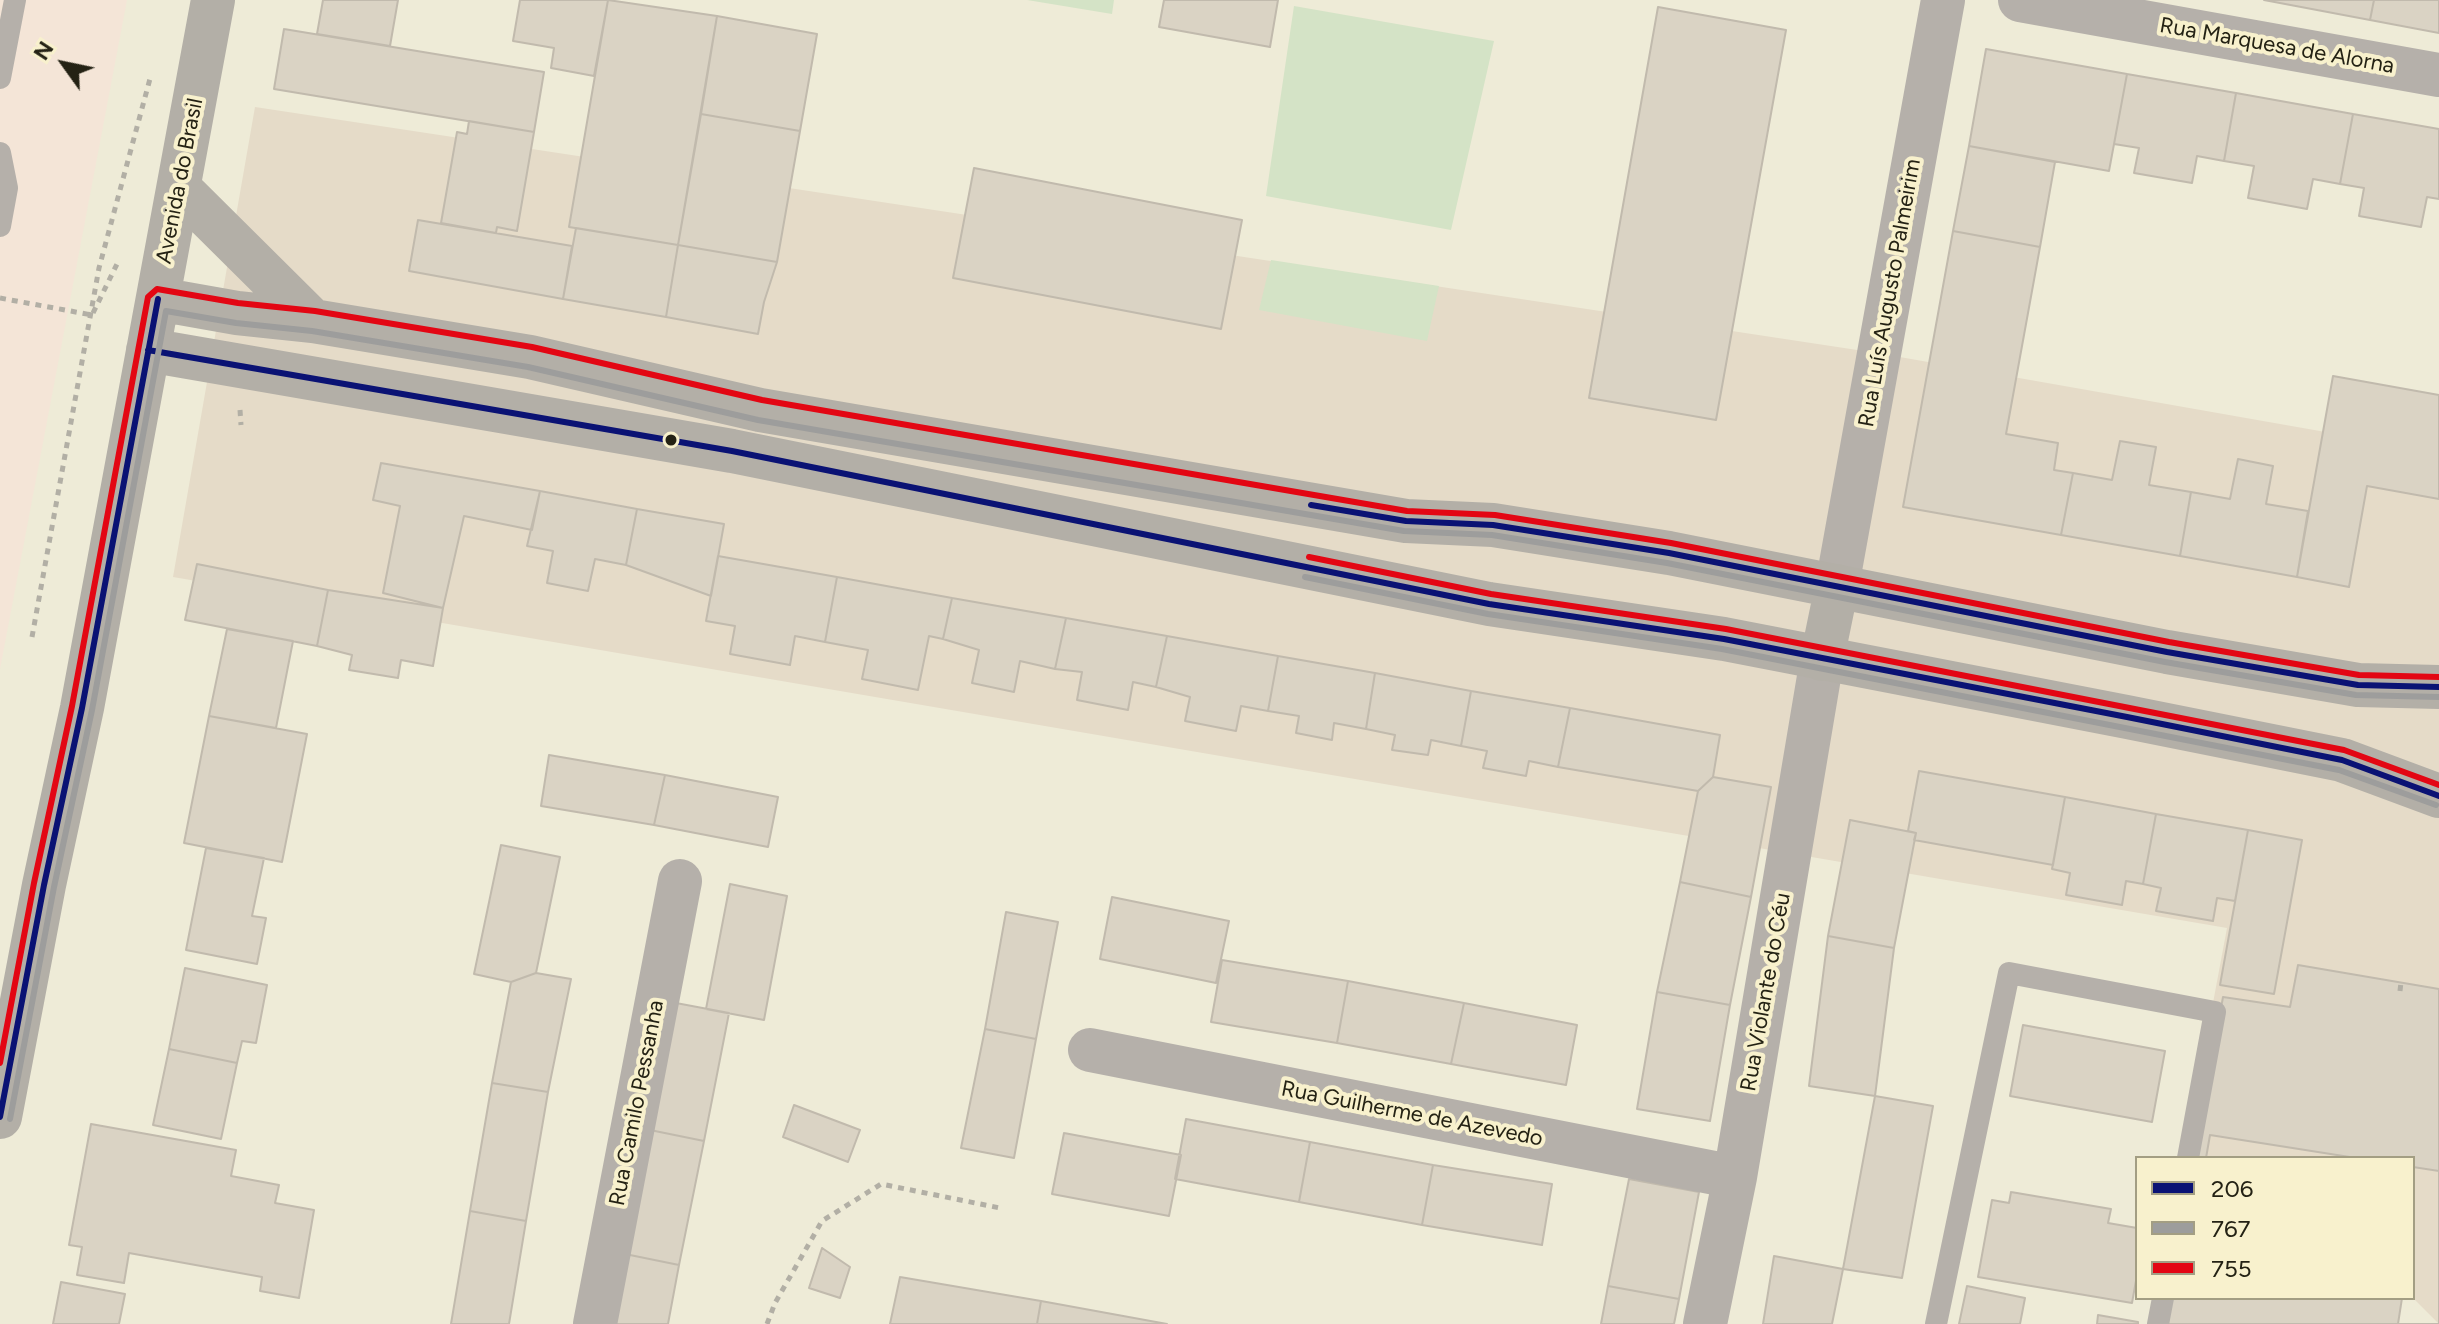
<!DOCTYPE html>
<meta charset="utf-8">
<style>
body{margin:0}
#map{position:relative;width:2439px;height:1324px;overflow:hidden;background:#eeebd7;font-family:Figtree,sans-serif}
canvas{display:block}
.legend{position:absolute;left:2135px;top:1156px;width:280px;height:144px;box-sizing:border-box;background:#f8f1cd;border:2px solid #a39e83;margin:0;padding:10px 14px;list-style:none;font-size:24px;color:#242214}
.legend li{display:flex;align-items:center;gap:16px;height:40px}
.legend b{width:40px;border:2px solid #a39e83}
.north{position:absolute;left:24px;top:24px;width:80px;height:80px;-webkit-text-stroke:6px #f8f1cd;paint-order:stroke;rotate:303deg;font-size:22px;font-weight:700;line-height:32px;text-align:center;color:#242214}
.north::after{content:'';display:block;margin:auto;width:28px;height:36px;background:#242214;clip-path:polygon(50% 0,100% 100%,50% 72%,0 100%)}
</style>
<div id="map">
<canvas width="2439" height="1324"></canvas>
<ul class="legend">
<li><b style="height:10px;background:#0a1274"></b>206</li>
<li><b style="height:10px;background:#9d9d9c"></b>767</li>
<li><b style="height:10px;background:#e30613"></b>755</li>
</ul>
<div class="north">N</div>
</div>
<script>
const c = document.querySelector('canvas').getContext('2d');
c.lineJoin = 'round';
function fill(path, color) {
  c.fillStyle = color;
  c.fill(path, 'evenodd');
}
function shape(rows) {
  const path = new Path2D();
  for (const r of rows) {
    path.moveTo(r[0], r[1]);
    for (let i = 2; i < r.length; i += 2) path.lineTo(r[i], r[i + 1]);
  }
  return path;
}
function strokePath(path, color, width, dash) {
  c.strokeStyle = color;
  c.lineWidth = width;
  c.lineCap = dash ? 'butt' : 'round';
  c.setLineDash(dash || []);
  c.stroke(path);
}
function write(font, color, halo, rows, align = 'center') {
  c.font = font + ' Figtree,sans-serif';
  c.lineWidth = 8;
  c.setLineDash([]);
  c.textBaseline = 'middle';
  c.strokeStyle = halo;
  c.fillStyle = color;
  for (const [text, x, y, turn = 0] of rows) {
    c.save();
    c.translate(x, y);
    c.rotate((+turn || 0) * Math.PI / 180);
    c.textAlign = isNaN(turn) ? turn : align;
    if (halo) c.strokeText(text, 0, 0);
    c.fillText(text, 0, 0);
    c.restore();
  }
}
fill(shape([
 [255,107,1877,353,2439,452,2439,1324,2413,1298,2413,1158,2184,1158,2227,928,173,577]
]), '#e5dbc8');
fill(shape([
 [0,0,127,0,0,669]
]), '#f4e5d7');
fill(shape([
 [1027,0,1114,0,1112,14],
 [1294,6,1494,41,1451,230,1266,196],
 [1271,260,1439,286,1427,341,1259,310]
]), '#d4e3c6');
const building = shape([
 [323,0,398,0,390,46,317,34,323,0],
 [520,0,608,0,594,76,551,68,554,48,513,41,520,0],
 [608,0,717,16,678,245,569,227,608,0],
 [1164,0,1278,0,1270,47,1159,27,1164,0],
 [2264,0,2374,0,2370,20,2264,0],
 [2374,0,2439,0,2439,33,2370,20,2374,0],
 [1658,7,1786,30,1716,420,1589,398,1658,7],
 [717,16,817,34,800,131,701,114,717,16],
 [284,29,544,72,534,132,274,89,284,29],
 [1986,49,2127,74,2109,171,1969,146,1986,49],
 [2127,74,2236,93,2224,161,2197,156,2192,183,2134,173,2139,148,2114,144,2127,74],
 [2236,93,2353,114,2340,184,2313,179,2307,209,2248,198,2254,166,2224,161,2236,93],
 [701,114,800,131,777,262,678,245,701,114],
 [2353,114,2439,129,2439,199,2427,197,2421,227,2359,216,2364,188,2340,184,2353,114],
 [469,121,534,132,517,231,497,227,496,233,441,223,457,132,467,134,469,121],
 [1969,146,2055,162,2040,247,1953,231,1969,146],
 [974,168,1242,220,1221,329,953,278,974,168],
 [418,220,572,246,563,299,409,271,418,220],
 [576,228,678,245,666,317,563,299,576,228],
 [1953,231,2040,247,2006,434,2058,443,2054,470,2073,473,2061,535,1903,507,1953,231],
 [678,245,777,262,764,302,758,334,666,317,678,245],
 [2333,376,2439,395,2439,499,2367,486,2349,587,2297,577,2333,376],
 [2120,441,2156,447,2149,485,2191,492,2180,556,2061,535,2073,473,2112,480,2120,441],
 [2238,459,2273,466,2266,504,2308,511,2297,577,2180,556,2191,492,2230,499,2238,459],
 [381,463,540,491,532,530,464,516,443,608,383,593,400,506,373,500,381,463],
 [540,491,637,509,626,565,595,559,588,591,547,583,553,551,527,546,540,491],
 [637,509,724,524,711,596,626,565,637,509],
 [718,556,837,577,825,642,795,636,790,665,730,654,735,626,706,621,718,556],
 [197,564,328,590,317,646,185,620,197,564],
 [837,577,952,598,943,639,929,636,918,690,862,679,868,650,825,642,837,577],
 [328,590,443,608,433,666,401,660,398,678,349,670,352,655,317,646,328,590],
 [952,598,1066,618,1055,669,1020,661,1014,692,972,683,979,650,943,639,952,598],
 [1066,618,1167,636,1156,687,1133,682,1128,710,1077,700,1082,672,1055,669,1066,618],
 [227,629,293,641,276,728,209,716,227,629],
 [1167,636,1278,656,1268,711,1241,706,1236,731,1185,721,1190,697,1156,687,1167,636],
 [1278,656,1375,673,1366,729,1334,723,1332,740,1296,733,1299,716,1268,711,1278,656],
 [1375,673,1471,691,1461,746,1431,740,1428,755,1392,750,1395,735,1366,729,1375,673],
 [1471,691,1570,708,1558,767,1529,761,1526,776,1483,768,1487,751,1461,746,1471,691],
 [1570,708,1720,735,1713,777,1698,791,1558,767,1570,708],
 [209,716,307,734,282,862,184,843,209,716],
 [549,755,665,775,654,825,541,806,549,755],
 [1919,771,2065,797,2053,865,1914,840,1916,833,1908,831,1919,771],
 [665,775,778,797,768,847,654,825,665,775],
 [1713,777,1771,787,1751,897,1680,882,1698,791,1713,777],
 [2065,797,2156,814,2143,884,2126,881,2122,905,2066,895,2070,873,2052,869,2065,797],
 [2156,814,2248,830,2235,901,2217,898,2213,921,2156,911,2161,888,2143,884,2156,814],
 [1850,820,1916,833,1894,948,1828,936,1850,820],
 [2248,830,2302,840,2274,994,2220,985,2248,830],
 [501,845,560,857,536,973,511,982,474,974,501,845],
 [206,848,264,858,252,916,266,918,257,964,186,950,206,848],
 [1680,882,1751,897,1730,1005,1657,992,1680,882],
 [730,884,787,896,764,1020,706,1009,730,884],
 [1112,897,1229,921,1216,983,1100,959,1112,897],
 [1006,912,1058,922,1036,1039,985,1029,1006,912],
 [1828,936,1894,948,1875,1096,1809,1086,1828,936],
 [1222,960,1348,981,1337,1043,1211,1022,1222,960],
 [2298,965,2439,989,2439,1324,2165,1324,2170,1298,2413,1298,2413,1158,2194,1158,2223,997,2290,1007,2298,965],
 [185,968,267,985,256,1043,242,1041,237,1063,169,1049,185,968],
 [536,973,571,979,548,1092,492,1083,511,982,536,973],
 [1348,981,1464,1003,1451,1064,1337,1043,1348,981],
 [1657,992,1730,1005,1710,1121,1637,1109,1657,992],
 [676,1003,729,1013,704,1141,650,1130,676,1003],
 [1464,1003,1577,1025,1566,1085,1451,1064,1464,1003],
 [2023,1025,2165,1051,2152,1122,2010,1096,2023,1025],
 [985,1029,1036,1039,1014,1158,961,1148,985,1029],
 [169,1049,237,1063,221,1139,153,1125,169,1049],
 [492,1083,548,1092,526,1221,470,1211,492,1083],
 [1875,1096,1933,1106,1902,1278,1843,1269,1875,1096],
 [794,1105,860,1130,848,1162,783,1137,794,1105],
 [1186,1119,1310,1142,1299,1202,1175,1179,1186,1119],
 [91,1124,236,1150,231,1176,279,1185,275,1203,314,1210,299,1298,260,1291,262,1277,129,1253,124,1283,77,1275,82,1247,69,1245,91,1124],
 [650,1130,704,1141,679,1265,625,1254,650,1130],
 [1064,1133,1181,1155,1169,1216,1052,1194,1064,1133],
 [2210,1135,2356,1158,2206,1158,2210,1135],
 [1310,1142,1433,1165,1422,1225,1299,1202,1310,1142],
 [1433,1165,1552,1184,1542,1245,1422,1225,1433,1165],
 [2413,1167,2439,1171,2439,1324,2398,1324,2402,1298,2413,1298,2413,1167],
 [1629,1179,1699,1192,1679,1299,1608,1286,1629,1179],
 [2011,1192,2111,1209,2108,1223,2137,1228,2137,1275,2132,1303,1978,1277,1992,1200,2009,1203,2011,1192],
 [470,1211,526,1221,509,1324,451,1324,470,1211],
 [822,1248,850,1267,840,1298,809,1288,822,1248],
 [625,1254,679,1265,668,1324,613,1324,625,1254],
 [1774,1256,1843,1269,1832,1324,1763,1324,1774,1256],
 [900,1277,1041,1301,1037,1324,890,1324,900,1277],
 [61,1282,125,1294,119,1324,53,1324,61,1282],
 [1608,1286,1679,1299,1674,1324,1601,1324,1608,1286],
 [1967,1286,2025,1298,2020,1324,1959,1324,1967,1286],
 [1041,1301,1167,1324,1037,1324,1041,1301],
 [2098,1315,2138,1322,2138,1324,2097,1324,2098,1315]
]);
fill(building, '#dad3c4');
strokePath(building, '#c1baad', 2);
strokePath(shape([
 [0,298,92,315,118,262],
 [240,410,241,425],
 [32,637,99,268,151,75],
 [2400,991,2401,982],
 [767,1324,775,1303,822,1221,881,1184,1000,1208]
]), '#b2afa5', 5, [6, 6]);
strokePath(shape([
 [0,78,15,0],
 [0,153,7,188,0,226],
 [1936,1324,2009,973,2215,1012,2188,1158],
 [2158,1324,2163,1298]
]), '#b5b0aa', 22);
strokePath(shape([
 [2020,0,2439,75],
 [1837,586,1943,0],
 [1090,1050,1735,1177],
 [595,1324,680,881],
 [1705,1324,1735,1177,1822,659]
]), '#b5b0aa', 44);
strokePath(shape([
 [179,188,313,321],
 [158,299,237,313,313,321,530,357,760,410,1406,521,1493,525,1669,553,2167,652,2358,685,2439,687],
 [148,350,732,451,1489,604,1724,639,2127,717,2342,760,2439,796],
 [1822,659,1837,586],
 [0,1117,44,885,82,708,213,0]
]), '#b3afa7', 44);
strokePath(shape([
 [148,350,732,451,1489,604,1724,639,2127,717,2342,760,2439,796],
 [1311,505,1406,521,1493,525,1669,553,2167,652,2358,685,2439,687],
 [0,1117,44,885,82,708,158,299]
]), '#0a1274', 6);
strokePath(shape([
 [1305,577,1488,614,1722,649,2339,770,2436,805],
 [10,1119,54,887,92,710,166,311,236,323,312,331,528,367,758,420,1404,531,1492,535,1667,563,2165,662,2356,695,2439,697]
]), '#9d9d9c', 6);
strokePath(shape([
 [1309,557,1491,594,1726,629,2344,750,2439,785],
 [0,1063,34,883,72,706,148,297,157,289,238,303,315,311,532,347,762,400,1407,511,1495,515,1671,543,2169,642,2359,675,2439,677]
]), '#e30613', 6);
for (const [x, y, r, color] of [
 [671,440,7,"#242214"]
]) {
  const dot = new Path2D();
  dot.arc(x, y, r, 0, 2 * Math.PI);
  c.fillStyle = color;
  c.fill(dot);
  strokePath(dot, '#f8f1cd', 3);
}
write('22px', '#242214', '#f8f1cd', [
 ["Rua Marquesa de Alorna",2277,46,10],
 ["Avenida do Brasil",180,181,-79],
 ["Rua Luís Augusto Palmeirim",1890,293,-80],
 ["Rua Violante do Céu",1766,992,-80],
 ["Rua Camilo Pessanha",637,1103,-79],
 ["Rua Guilherme de Azevedo",1412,1114,11]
]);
</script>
